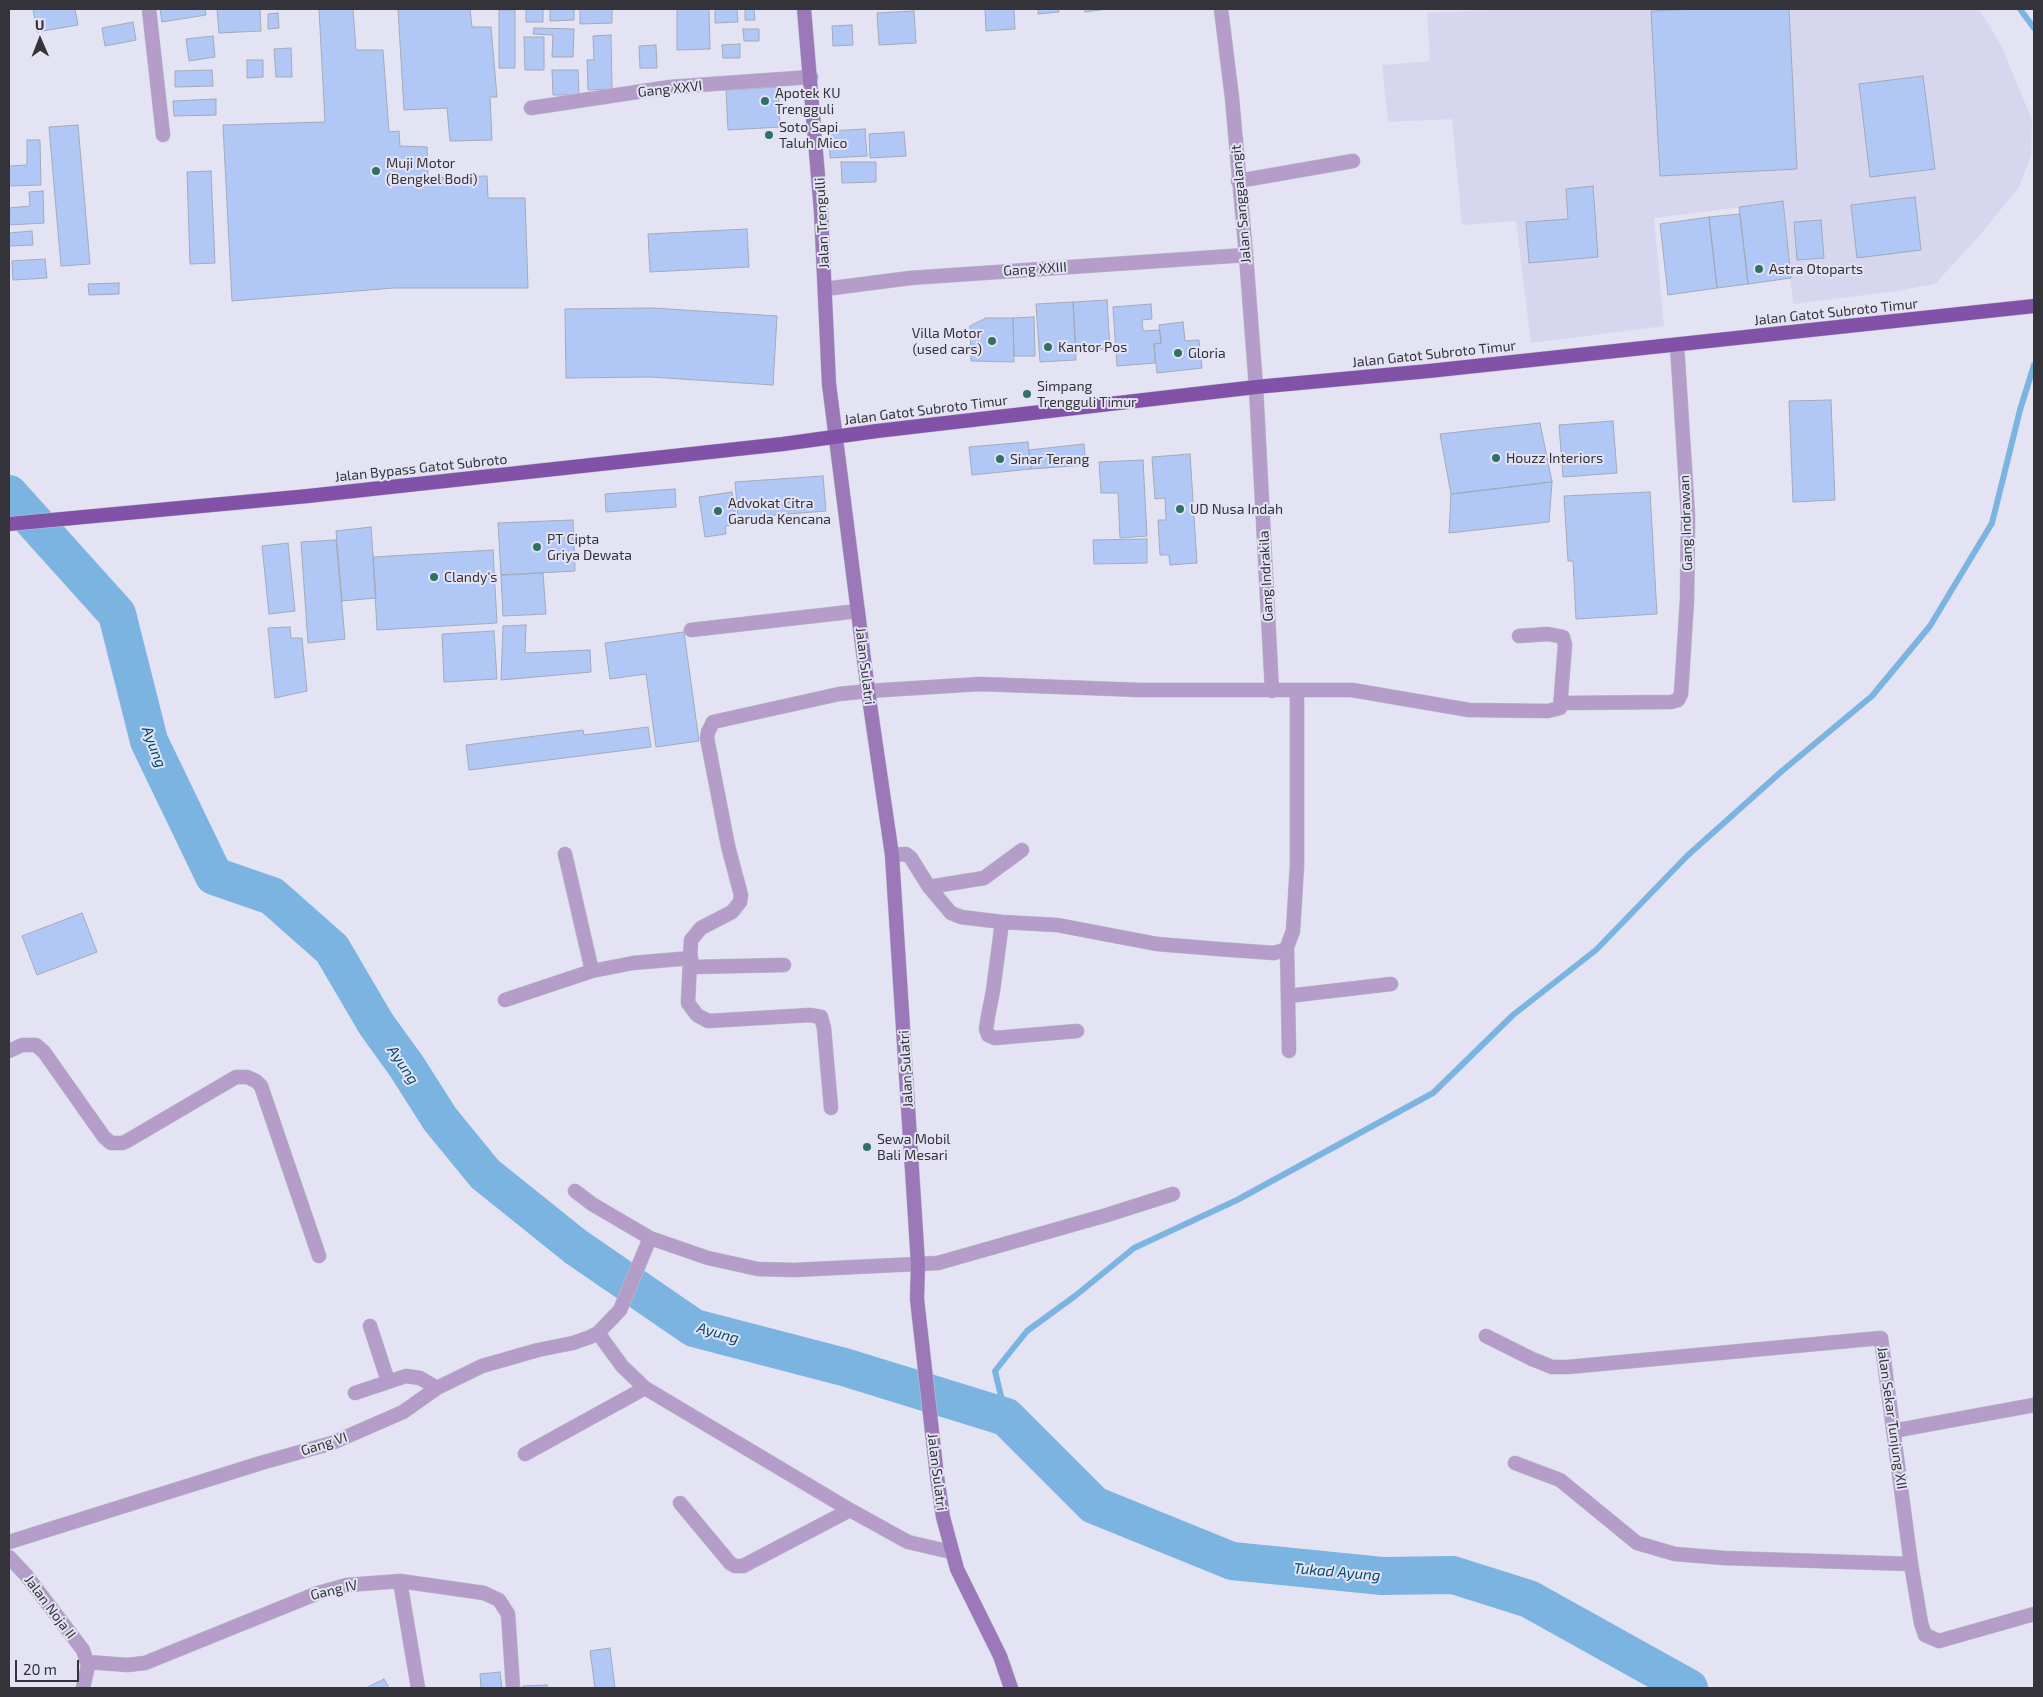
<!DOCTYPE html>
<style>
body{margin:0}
#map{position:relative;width:2043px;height:1697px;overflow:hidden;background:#e3e3f4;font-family:"Exo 2",sans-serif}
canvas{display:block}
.frame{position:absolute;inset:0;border:10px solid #333339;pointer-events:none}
.north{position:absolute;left:15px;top:15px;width:50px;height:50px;-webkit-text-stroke:4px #e3e3f4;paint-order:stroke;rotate:359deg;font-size:14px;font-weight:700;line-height:20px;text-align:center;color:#333339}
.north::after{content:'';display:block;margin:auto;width:18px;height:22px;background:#333339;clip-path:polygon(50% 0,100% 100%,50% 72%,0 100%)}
.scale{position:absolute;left:15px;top:1660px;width:64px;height:22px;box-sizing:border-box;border:2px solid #333339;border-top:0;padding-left:6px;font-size:15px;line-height:18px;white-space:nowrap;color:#333339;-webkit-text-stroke:4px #e3e3f4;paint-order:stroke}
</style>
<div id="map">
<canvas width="2043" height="1697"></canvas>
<div class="frame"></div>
<div class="north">U</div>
<div class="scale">20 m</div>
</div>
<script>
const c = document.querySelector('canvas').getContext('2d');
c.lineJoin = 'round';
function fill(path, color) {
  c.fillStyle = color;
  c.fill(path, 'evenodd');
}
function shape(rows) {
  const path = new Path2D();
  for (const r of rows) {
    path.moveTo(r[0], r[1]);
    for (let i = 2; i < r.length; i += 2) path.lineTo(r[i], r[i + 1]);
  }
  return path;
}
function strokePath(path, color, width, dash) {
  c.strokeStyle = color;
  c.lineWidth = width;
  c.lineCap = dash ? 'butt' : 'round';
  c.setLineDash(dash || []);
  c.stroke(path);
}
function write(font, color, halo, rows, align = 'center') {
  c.font = font + ' "Exo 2",sans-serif';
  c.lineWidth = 4;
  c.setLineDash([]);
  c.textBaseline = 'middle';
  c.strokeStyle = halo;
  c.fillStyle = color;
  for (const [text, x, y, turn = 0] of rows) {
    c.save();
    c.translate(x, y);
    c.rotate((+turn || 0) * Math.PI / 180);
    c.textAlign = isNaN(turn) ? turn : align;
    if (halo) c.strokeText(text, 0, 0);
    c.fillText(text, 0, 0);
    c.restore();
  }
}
fill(shape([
 [1510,9,1979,9,2002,47,2032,120,2031,156,2019,187,1980,235,1935,284,1897,291,1793,304,1783,202,1654,218,1664,326,1531,343,1516,221,1462,225,1452,119,1388,122,1382,65,1430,61,1427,13]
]), '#d6d6ee');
strokePath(shape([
 [2020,9,2034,28],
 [1006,1417,995,1371,1027,1331,1075,1296,1134,1248,1237,1200,1433,1093,1513,1015,1596,950,1687,856,1782,771,1872,696,1930,626,1992,523,2020,410,2034,365]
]), '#7bb4e1', 6);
strokePath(shape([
 [9,494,117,614,149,741,214,876,272,896,332,949,376,1024,407,1067,440,1119,485,1174,576,1247,694,1328,844,1367,1006,1417,1094,1505,1232,1561,1382,1576,1453,1575,1529,1599,1689,1688]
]), '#7bb4e1', 38);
const building = shape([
 [33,9,75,9,78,25,37,32,33,9],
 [160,9,205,9,206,15,162,22,160,9],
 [217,9,260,9,261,31,219,33,217,9],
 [319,9,353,9,356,50,383,50,389,132,399,131,400,146,427,147,428,178,487,176,488,198,525,198,528,288,394,288,232,301,223,125,325,122,319,9],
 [398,9,470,9,472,27,491,27,497,97,490,97,492,140,450,141,447,108,404,110,398,9],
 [526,9,543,9,543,22,526,22,526,9],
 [550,9,574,9,574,20,550,21,550,9],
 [580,9,612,9,612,23,580,24,580,9],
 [677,9,709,9,710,49,677,50,677,9],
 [715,9,737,9,738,22,715,23,715,9],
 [745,9,754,9,755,20,745,20,745,9],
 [985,9,1014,9,1015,29,986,31,985,9],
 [1038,9,1058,9,1059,12,1038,14,1038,9],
 [1084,9,1107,9,1085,12,1084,9],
 [1698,9,1789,9,1797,169,1660,176,1651,11,1698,9],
 [499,10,515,10,515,68,499,68,499,10],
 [914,11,916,43,879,45,877,13,914,11],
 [278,13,279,28,268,29,268,14,278,13],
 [133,22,136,40,105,46,102,28,133,22],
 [852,25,853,45,833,46,832,26,852,25],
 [534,28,574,29,573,57,552,57,553,35,533,34,534,28],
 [743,29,759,29,759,41,744,41,743,29],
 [611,35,612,89,588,90,587,60,594,60,593,36,611,35],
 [213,36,215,57,189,61,186,39,213,36],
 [524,37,544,37,544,70,525,70,524,37],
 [740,44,740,58,723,58,722,45,740,44],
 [656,45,657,68,640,68,639,46,656,45],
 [291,48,292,77,276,77,274,49,291,48],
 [247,60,263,60,263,77,247,78,247,60],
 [212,70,213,86,175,87,175,71,212,70],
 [552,70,578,70,579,95,553,95,552,70],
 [1923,76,1935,169,1870,177,1859,84,1923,76],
 [778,87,780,127,728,130,726,90,778,87],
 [216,99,216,115,174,116,173,101,216,99],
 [78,125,90,264,61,266,49,127,78,125],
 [865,129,867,156,830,158,829,131,865,129],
 [904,132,906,156,870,158,869,134,904,132],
 [27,140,40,140,41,185,9,186,9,166,27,165,27,140],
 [841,162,876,162,876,182,842,183,841,162],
 [211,171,215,263,190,264,187,172,211,171],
 [1593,186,1598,257,1529,263,1526,222,1568,219,1566,189,1593,186],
 [43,191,44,223,9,225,9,208,30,206,29,192,43,191],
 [1915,197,1921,250,1857,258,1851,205,1915,197],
 [1783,201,1791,278,1748,284,1739,207,1783,201],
 [1740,214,1748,284,1717,288,1709,217,1740,214],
 [1709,217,1717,288,1668,295,1660,224,1709,217],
 [1821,220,1824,258,1797,260,1794,222,1821,220],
 [747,229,749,267,650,272,648,234,747,229],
 [32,231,33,245,9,246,9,233,32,231],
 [45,259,47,278,13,280,12,261,45,259],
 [119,283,119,294,89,295,88,284,119,283],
 [1107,300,1110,349,1076,350,1073,302,1107,300],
 [1073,302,1076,360,1040,362,1036,304,1073,302],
 [1151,304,1152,319,1142,320,1143,331,1160,330,1161,343,1154,344,1155,363,1117,366,1113,307,1151,304],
 [653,308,777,316,773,385,650,377,566,378,565,309,653,308],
 [1034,317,1035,356,1014,356,1013,318,1034,317],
 [986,318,1013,318,1014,362,971,361,970,326,986,318],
 [1183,322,1185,341,1199,340,1202,368,1157,373,1154,344,1161,343,1159,325,1183,322],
 [1831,400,1835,500,1793,502,1789,401,1831,400],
 [1613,421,1617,473,1563,477,1559,425,1613,421],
 [1540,423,1552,482,1451,494,1440,434,1540,423],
 [1028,442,1031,469,972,475,969,447,1028,442],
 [1084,444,1086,465,1031,469,1029,450,1084,444],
 [1190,454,1197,563,1170,565,1169,555,1160,555,1158,520,1166,520,1165,498,1155,499,1152,457,1190,454],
 [1143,460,1147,536,1120,538,1118,493,1101,493,1099,462,1143,460],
 [823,476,826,511,738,518,735,482,823,476],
 [1552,482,1549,522,1449,533,1451,494,1552,482],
 [675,489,676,507,606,512,605,494,675,489],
 [732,492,737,524,725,526,726,534,705,537,699,497,732,492],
 [1650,492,1657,614,1576,619,1573,561,1568,561,1564,496,1650,492],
 [573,520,575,571,501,575,498,523,573,520],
 [371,527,376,598,342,601,336,531,371,527],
 [1147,539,1147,563,1094,564,1093,540,1147,539],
 [336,540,345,639,308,643,301,542,336,540],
 [288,543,295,611,269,614,262,546,288,543],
 [493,550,497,623,377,630,373,557,493,550],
 [543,573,546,614,503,616,501,575,543,573],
 [526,625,525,653,590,650,591,672,501,680,503,626,526,625],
 [290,627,291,638,302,638,307,691,275,698,268,628,290,627],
 [494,631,497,679,444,682,442,634,494,631],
 [684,632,699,741,656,747,646,674,610,679,605,643,684,632],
 [648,727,651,747,469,770,466,745,583,730,584,735,648,727],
 [82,913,97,952,37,975,22,936,82,913],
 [610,1648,615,1688,595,1688,590,1651,610,1648],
 [500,1672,502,1688,481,1688,480,1674,500,1672],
 [384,1679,389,1688,366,1688,384,1679],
 [547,1685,547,1688,523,1688,523,1686,547,1685]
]);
fill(building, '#b1c8f6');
strokePath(building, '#a2aab9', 1);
const minor = shape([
 [149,9,163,135],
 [1221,9,1232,98,1246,255,1256,387,1272,691],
 [531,108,670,87,811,77],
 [1238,181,1353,161],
 [825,289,910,278,1246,255],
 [691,630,858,611],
 [1561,703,1671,702,1678,700,1681,694,1687,600,1688,516,1677,345],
 [565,854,592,971],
 [892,855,906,854,911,858,929,887,951,913,961,917,1002,922],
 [929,887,984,878,1022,850],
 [1287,947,1289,1051],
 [691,967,784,965],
 [1288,996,1391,984],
 [505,1000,592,971,633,963,691,958],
 [1077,1031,995,1038,988,1035,986,1029,988,1016,993,991,1002,922,1057,925,1157,944,1218,949,1274,953,1284,950,1287,947,1293,931,1297,865,1297,690],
 [9,1051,22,1045,36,1045,44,1052,104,1137,111,1143,122,1143,127,1141,236,1077,247,1077,256,1081,261,1086,319,1256],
 [831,1108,824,1028,821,1017,810,1015,708,1021,697,1015,688,1003,691,940,701,928,732,912,740,902,741,895,728,846,707,738,708,732,713,722,839,694,868,691,980,684,1140,690,1352,690,1469,710,1548,711,1560,708,1565,645,1563,637,1548,634,1519,636],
 [575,1191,592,1204,650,1238,708,1258,758,1269,794,1270,938,1263,1107,1215,1173,1194],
 [370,1326,388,1381],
 [598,1333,622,1366,645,1388,850,1510,908,1542,951,1552],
 [1486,1336,1532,1359,1552,1367,1568,1367,1881,1338,1911,1564,1921,1623,1925,1635,1939,1641,2034,1614],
 [355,1393,406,1376,420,1378,437,1388],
 [1893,1431,2034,1405],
 [525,1454,645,1388],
 [1515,1463,1560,1480,1637,1543,1675,1554,1724,1558,1911,1564],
 [680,1503,730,1563,735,1566,743,1566,850,1510],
 [9,1542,261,1463,332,1443,403,1412,437,1388,482,1366,538,1350,573,1343,590,1337,598,1333,620,1310,650,1238],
 [9,1557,26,1575,83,1650,88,1666,83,1688],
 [400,1581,418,1688],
 [88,1662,127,1665,145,1663,318,1593,347,1585,400,1581,484,1593,499,1600,508,1614,513,1688]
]);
const secondary = shape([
 [804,9,821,212,829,384,868,691,892,855,918,1264,917,1299,937,1476,943,1517,957,1569,1000,1656,1011,1688]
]);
const trunk = shape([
 [9,524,308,496,783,444,877,431,1256,387,1429,371,2034,306]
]);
strokePath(minor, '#c0c0cf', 15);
strokePath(secondary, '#c0c0cf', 15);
strokePath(trunk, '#c0c0cf', 15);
strokePath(minor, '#b49dc8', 14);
strokePath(secondary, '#9b79b9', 14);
strokePath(trunk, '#8252a8', 14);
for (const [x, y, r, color] of [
 [765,101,5,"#2f7263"],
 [769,135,5,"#2f7263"],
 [376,171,5,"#2f7263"],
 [1759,269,5,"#2f7263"],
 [992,341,5,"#2f7263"],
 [1048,347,5,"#2f7263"],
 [1178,353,5,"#2f7263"],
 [1027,394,5,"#2f7263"],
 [1496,458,5,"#2f7263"],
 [1000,459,5,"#2f7263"],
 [1180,509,5,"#2f7263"],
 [718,511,5,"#2f7263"],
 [537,547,5,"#2f7263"],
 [434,577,5,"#2f7263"],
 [867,1147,5,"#2f7263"]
]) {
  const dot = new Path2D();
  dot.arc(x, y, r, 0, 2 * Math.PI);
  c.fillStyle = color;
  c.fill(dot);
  strokePath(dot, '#e3e3f4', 2);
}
write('14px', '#333339', '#e3e3f4', [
 ["Gang XXVI",670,89,-6],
 ["Jalan Sanggalangit",1241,204,-95],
 ["Jalan Trengulli",822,223,-93],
 ["Gang XXIII",1035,269,-4],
 ["Jalan Gatot Subroto Timur",1836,312,-6],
 ["Jalan Gatot Subroto Timur",1434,354,-6],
 ["Jalan Gatot Subroto Timur",926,410,-7],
 ["Jalan Bypass Gatot Subroto",421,468,-6],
 ["Gang Indrawan",1686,523,-92],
 ["Gang Indrakila",1266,576,-93],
 ["Jalan Sulatri",865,666,83],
 ["Jalan Sulatri",906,1069,-93],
 ["Jalan Sekar Tunjung XII",1892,1418,82],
 ["Gang VI",324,1444,-18],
 ["Jalan Sulatri",937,1472,83],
 ["Gang IV",334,1590,-13],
 ["Jalan Noja II",50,1607,53]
]);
write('14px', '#333339', '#e3e3f4', [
 ["Apotek KU",775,93],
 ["Trengguli",775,109],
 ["Soto Sapi",779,127],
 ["Taluh Mico",779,143],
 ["Muji Motor",386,163],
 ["(Bengkel Bodi)",386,179],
 ["Astra Otoparts",1769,269],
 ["Villa Motor",982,333,"right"],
 ["(used cars)",982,349,"right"],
 ["Kantor Pos",1058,347],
 ["Gloria",1188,353],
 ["Simpang",1037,386],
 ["Trengguli Timur",1037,402],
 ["Houzz Interiors",1506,458],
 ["Sinar Terang",1010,459],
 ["Advokat Citra",728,503],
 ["Garuda Kencana",728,519],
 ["UD Nusa Indah",1190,509],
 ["PT Cipta",547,539],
 ["Griya Dewata",547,555],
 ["Clandy's",444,577],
 ["Sewa Mobil",877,1139],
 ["Bali Mesari",877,1155]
], 'left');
write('italic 15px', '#004a73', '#e3e3f4', [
 ["Ayung",154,747,69],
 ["Ayung",403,1065,56],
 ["Ayung",718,1333,16],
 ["Tukad Ayung",1337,1572,5]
]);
</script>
